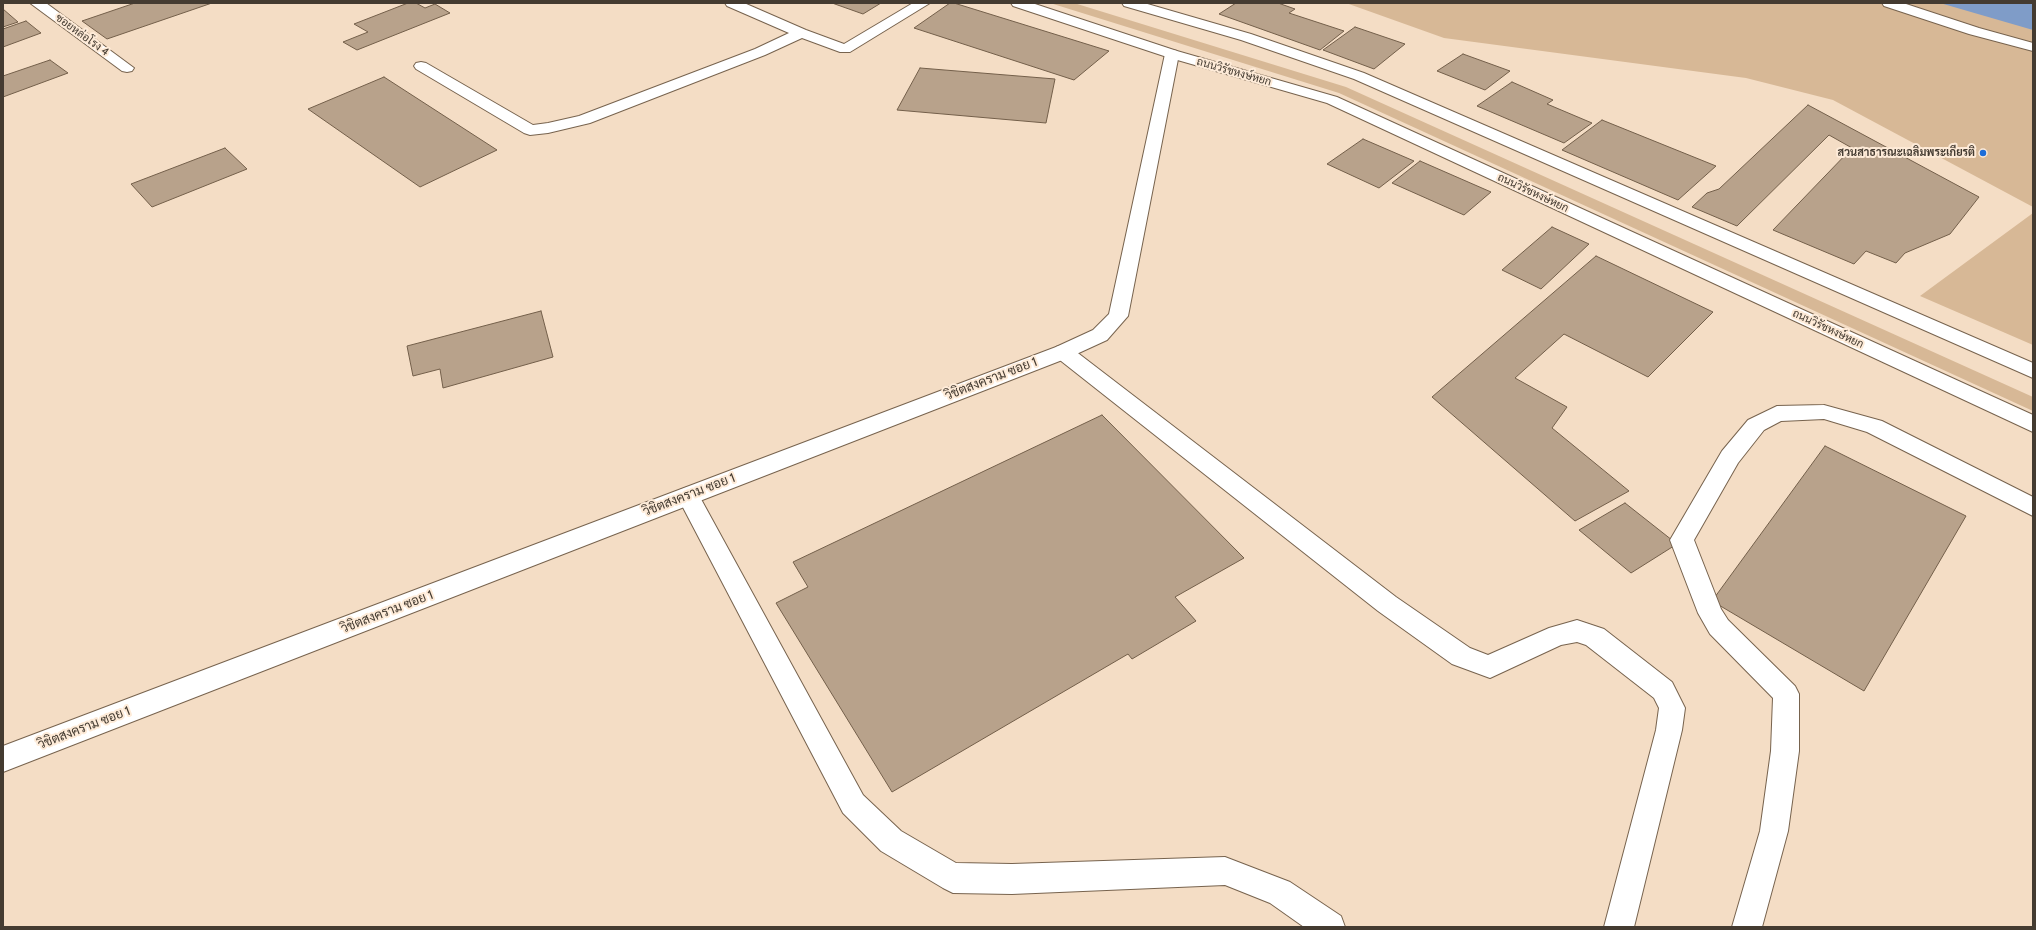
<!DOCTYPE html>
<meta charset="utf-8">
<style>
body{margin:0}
#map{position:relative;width:2036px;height:930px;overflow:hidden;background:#f4ddc5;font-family:Cabin,sans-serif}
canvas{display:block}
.frame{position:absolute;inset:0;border:4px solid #443b31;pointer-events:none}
</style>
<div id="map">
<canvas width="2036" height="930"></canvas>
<div class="frame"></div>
</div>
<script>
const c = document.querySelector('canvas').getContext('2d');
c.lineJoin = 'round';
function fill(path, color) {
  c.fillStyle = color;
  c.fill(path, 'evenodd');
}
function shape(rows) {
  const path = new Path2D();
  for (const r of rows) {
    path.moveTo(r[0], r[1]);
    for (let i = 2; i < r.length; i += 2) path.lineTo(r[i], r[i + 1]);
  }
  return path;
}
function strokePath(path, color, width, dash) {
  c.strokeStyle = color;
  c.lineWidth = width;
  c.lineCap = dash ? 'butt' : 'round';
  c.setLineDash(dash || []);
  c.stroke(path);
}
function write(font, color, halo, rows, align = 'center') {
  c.font = font + ' Cabin,Sarabun,sans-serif';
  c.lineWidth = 4;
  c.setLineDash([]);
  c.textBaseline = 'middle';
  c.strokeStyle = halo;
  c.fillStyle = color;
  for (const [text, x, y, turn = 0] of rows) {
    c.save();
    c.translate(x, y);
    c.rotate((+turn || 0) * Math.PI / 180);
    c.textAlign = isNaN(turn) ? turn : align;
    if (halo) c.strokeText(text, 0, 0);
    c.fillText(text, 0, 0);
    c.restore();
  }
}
fill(shape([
 [1050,3,1074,3,1346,87,2033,397,2033,411,1339,93],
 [1346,3,2033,3,2033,207,1833,100,1746,78,1444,38],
 [2033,213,2033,345,1920,296]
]), '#d7b896');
fill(shape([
 [1940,3,2033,3,2033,30]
]), '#7f9cc8');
const building = shape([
 [135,3,212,3,107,39,82,21,135,3],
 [408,3,416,3,425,8,435,4,450,13,357,50,343,42,368,32,354,24,408,3],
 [832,3,881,3,863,14,832,3],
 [950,3,954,3,1109,51,1074,80,914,28,950,3],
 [1236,3,1278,3,1295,9,1289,13,1344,31,1320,50,1219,14,1236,3],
 [3,9,18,22,3,27,3,9],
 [26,21,41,33,3,47,3,29,26,21],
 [1355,27,1405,44,1374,69,1323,50,1355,27],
 [1463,54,1510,71,1485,90,1437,71,1463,54],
 [50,60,68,73,3,97,3,76,50,60],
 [920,68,1055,79,1046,123,897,110,920,68],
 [384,77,497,150,420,187,308,109,384,77],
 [1512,82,1553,100,1547,104,1592,123,1564,143,1477,106,1512,82],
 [1808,105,1979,197,1950,234,1905,253,1896,263,1866,251,1854,264,1773,230,1852,148,1829,135,1737,226,1692,207,1707,193,1719,189,1808,105],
 [1602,120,1716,166,1678,200,1562,150,1602,120],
 [1363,139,1414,161,1379,188,1327,164,1363,139],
 [225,148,247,169,152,207,131,184,225,148],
 [1420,161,1491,192,1464,215,1392,183,1420,161],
 [1552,227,1589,244,1541,289,1502,270,1552,227],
 [1596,256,1713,312,1648,377,1564,334,1515,378,1567,407,1552,428,1629,491,1575,521,1432,397,1596,256],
 [541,311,553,357,443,388,440,369,413,376,407,346,541,311],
 [1102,415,1244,558,1175,597,1196,621,1132,659,1128,654,892,792,776,603,808,587,793,562,1102,415],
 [1825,446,1966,516,1864,691,1712,601,1825,446],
 [1625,503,1677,544,1631,573,1579,530,1625,503]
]);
fill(building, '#b8a28b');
strokePath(building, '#735f4a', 1);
const service = shape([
 [30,3,46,3,134,68,132,71,127,72,122,71,30,3],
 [725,3,744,3,806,30,844,44,913,3,930,3,850,52,840,52,802,38,765,55,590,123,548,133,530,135,524,133,416,69,414,66,416,63,421,62,426,63,533,125,548,123,579,116,755,49,789,33,727,6,725,3],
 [1882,3,1903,3,1979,28,2033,43,2033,51,1969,34,1884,6,1882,3],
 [1063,345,1070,347,1396,597,1470,648,1488,655,1549,628,1577,620,1604,629,1672,682,1685,708,1682,730,1634,927,1604,927,1656,730,1659,708,1654,698,1586,645,1577,642,1561,645,1490,678,1452,664,1378,611,1056,357,1053,352,1056,347,1063,345],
 [1824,405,1882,421,2033,497,2033,516,1867,432,1824,419,1781,421,1764,430,1738,463,1694,540,1721,609,1728,620,1795,686,1799,694,1799,751,1788,831,1762,927,1732,927,1760,831,1771,751,1773,698,1710,634,1698,613,1670,540,1722,451,1748,420,1777,406,1824,405],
 [688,487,696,490,863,795,901,831,956,863,1012,864,1225,857,1290,882,1341,916,1345,927,1304,927,1270,903,1225,885,1012,894,953,893,943,888,881,851,843,813,677,496,680,490,688,487]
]);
const minor = shape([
 [1172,50,1177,51,1179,54,1128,316,1107,340,1070,357,3,772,3,746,1056,347,1093,330,1109,314,1165,54,1167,51,1172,50]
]);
const secondary = shape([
 [1011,3,1032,3,1177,51,1337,97,2033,415,2033,432,1327,103,1167,57,1013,6,1011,3],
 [1122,3,1144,3,1251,34,1364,73,2033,363,2033,378,1354,79,1241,40,1124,6,1122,3]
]);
strokePath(service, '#77634e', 2);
strokePath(minor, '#77634e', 2);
strokePath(secondary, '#77634e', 2);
fill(service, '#fff');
fill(minor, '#fff');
fill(secondary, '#fff');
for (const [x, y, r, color] of [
 [1983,153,4,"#1d6dd8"]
]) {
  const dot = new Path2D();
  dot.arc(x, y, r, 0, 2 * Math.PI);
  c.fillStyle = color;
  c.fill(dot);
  strokePath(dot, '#feebd8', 1.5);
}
write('11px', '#443b31', '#feebd8', [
 ["ซอยหล่อโรง 4",82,35,36],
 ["ถนนวิรัชหงษ์หยก",1234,72,16],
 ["ถนนวิรัชหงษ์หยก",1533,193,25],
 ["ถนนวิรัชหงษ์หยก",1828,329,25]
]);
write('bold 11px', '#443b31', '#feebd8', [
 ["สวนสาธารณะเฉลิมพระเกียรติ",1975,153]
], 'right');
write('13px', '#443b31', '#feebd8', [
 ["วิชิตสงคราม ซอย 1",991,379,-21],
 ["วิชิตสงคราม ซอย 1",689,495,-21],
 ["วิชิตสงคราม ซอย 1",387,612,-21],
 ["วิชิตสงคราม ซอย 1",84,728,-21]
]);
</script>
